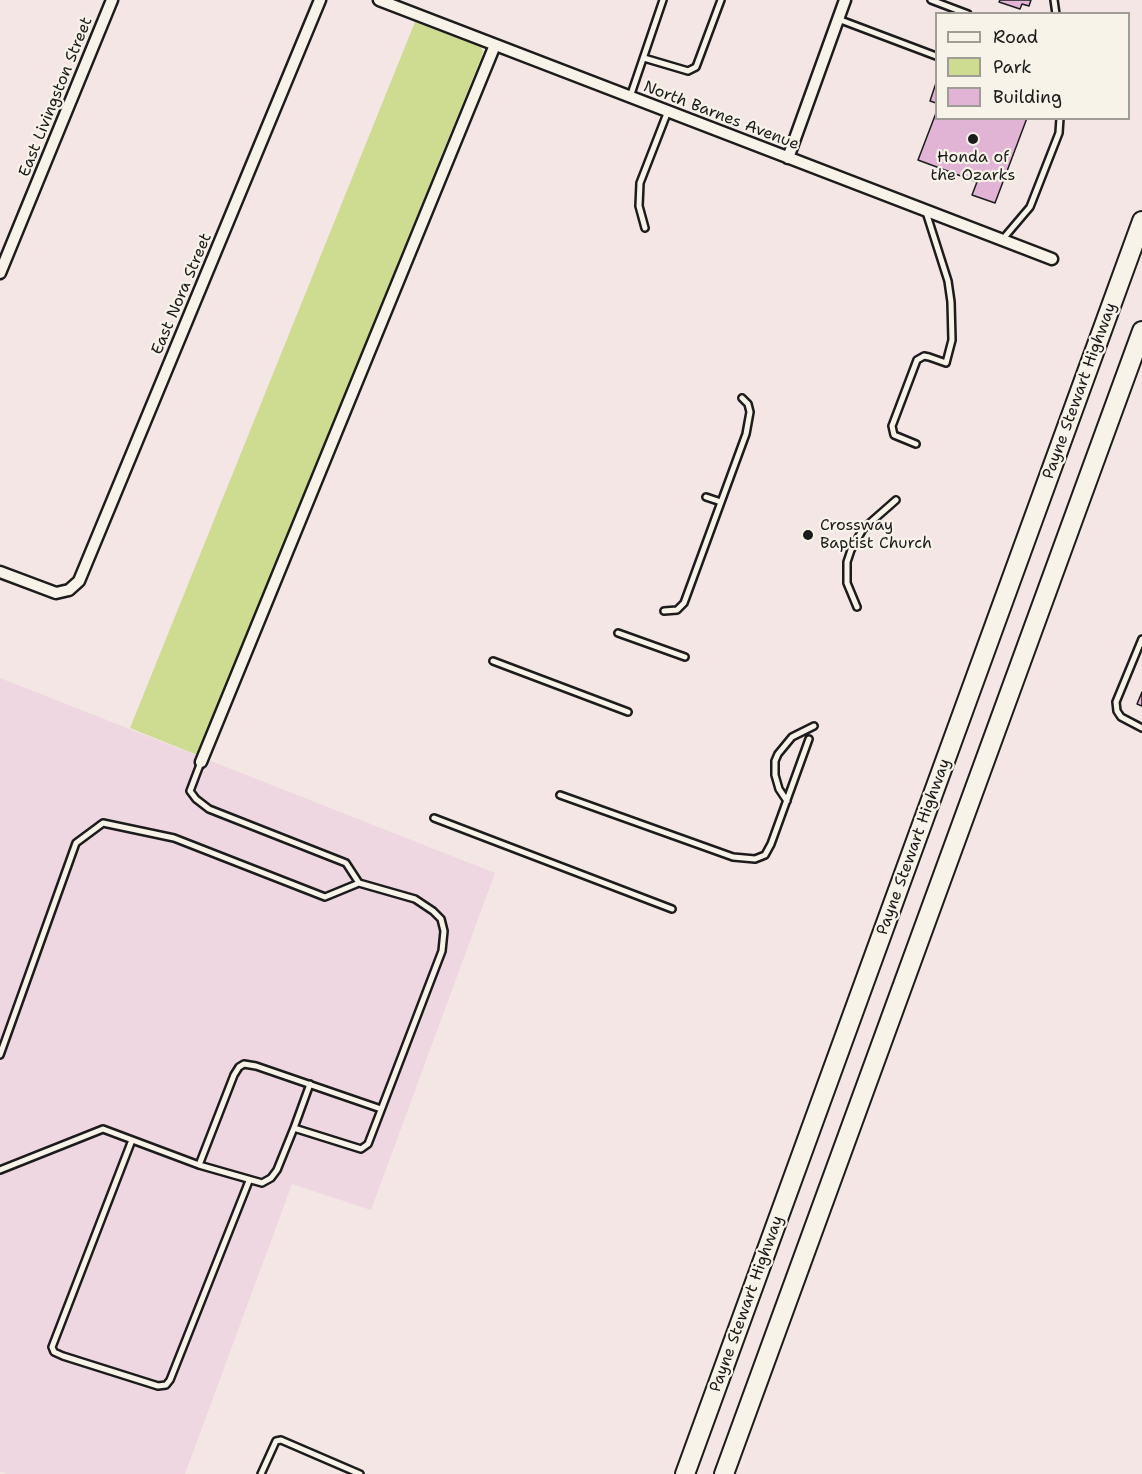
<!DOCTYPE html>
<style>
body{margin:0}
#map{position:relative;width:1142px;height:1474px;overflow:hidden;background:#f3e6e4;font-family:"Shantell Sans",sans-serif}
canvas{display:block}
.legend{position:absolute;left:935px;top:12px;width:195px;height:108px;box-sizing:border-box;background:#f7f3e8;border:2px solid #9f9d96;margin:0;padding:8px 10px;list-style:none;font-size:18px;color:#1c1c1c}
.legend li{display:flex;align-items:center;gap:12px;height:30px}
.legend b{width:30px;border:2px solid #9f9d96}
</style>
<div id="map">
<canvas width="1142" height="1474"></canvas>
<ul class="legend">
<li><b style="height:8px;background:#f7f3e8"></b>Road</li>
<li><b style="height:16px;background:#cddc90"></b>Park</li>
<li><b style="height:16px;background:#e1b3d5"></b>Building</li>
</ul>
</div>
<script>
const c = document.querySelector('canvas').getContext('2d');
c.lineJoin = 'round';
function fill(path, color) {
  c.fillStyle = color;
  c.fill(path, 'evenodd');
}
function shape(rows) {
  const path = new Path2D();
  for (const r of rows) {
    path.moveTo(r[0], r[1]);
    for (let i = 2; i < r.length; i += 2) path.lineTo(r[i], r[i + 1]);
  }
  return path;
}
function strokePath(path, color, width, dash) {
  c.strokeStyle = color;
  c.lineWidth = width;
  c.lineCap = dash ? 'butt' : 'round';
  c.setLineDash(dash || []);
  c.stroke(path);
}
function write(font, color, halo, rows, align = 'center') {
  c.font = font + ' "Shantell Sans",sans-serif';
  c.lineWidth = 4.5;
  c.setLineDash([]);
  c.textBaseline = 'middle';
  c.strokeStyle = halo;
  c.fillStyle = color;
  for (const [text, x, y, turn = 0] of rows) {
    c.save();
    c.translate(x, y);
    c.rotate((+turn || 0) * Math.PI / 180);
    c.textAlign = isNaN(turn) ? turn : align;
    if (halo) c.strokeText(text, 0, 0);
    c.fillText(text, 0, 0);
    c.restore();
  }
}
fill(shape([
 [0,678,495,873,371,1210,292,1184,185,1474,7,1474,0,1471]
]), '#eed7e0');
fill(shape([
 [415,22,480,46,483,51,482,56,197,755,130,728]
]), '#cddc90');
const building = shape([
 [1000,0,1031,0,1029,6,1022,4,1020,9,999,2,1000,0],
 [936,83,936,103,930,101,936,83],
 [936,113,936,118,1027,118,995,203,972,195,977,182,918,160,936,113],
 [1142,692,1142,706,1137,704,1142,692]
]);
fill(building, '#e1b3d5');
strokePath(building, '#1c1c1c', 1.5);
const service = shape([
 [931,0,968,14],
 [1054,0,1056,14],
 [838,19,936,56],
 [644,58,688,71,696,67,721,0],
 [630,97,663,0],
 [645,228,639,206,640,183,668,111],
 [1002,240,1030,207,1059,133,1060,118],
 [916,444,894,435,892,426,917,360,924,356,929,357,946,363,952,340,951,302,948,281,926,212],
 [706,497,721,502],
 [857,607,847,583,847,562,851,550,863,529,896,500],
 [664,611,677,610,684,603,746,434,750,412,748,404,742,398],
 [618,633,685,657],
 [1142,639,1116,702,1117,711,1121,717,1142,728],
 [493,661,628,712],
 [201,762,190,791,196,799,209,809,346,863,359,883],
 [560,795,733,857,755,859,765,855,771,844,809,739],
 [787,801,779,789,775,775,775,761,778,754,792,737,814,726],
 [434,818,672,909],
 [0,1055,76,843,103,823,174,838,325,897,359,883,415,899,433,911,441,919,444,931,442,951,368,1144,361,1149,294,1128,277,1170,271,1178,262,1183,199,1165,103,1129,0,1170],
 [294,1128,310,1084],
 [132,1140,52,1347,54,1352,63,1356,158,1386,166,1385,170,1380,249,1181],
 [199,1165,234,1075,239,1067,244,1064,256,1066,381,1109],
 [261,1474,276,1441,281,1440,360,1474]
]);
const minor = shape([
 [379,0,1052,259],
 [788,158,845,0],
 [0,273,112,0],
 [0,572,56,593,69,590,79,581,320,0],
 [201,762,495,45]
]);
const motorway = shape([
 [685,1474,1142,221],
 [724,1474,1142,331]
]);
strokePath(service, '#1c1c1c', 10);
strokePath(minor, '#1c1c1c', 15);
strokePath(motorway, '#1c1c1c', 22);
strokePath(service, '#f7f3e8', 5);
strokePath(minor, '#f7f3e8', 10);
strokePath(motorway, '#f7f3e8', 18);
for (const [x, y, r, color] of [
 [973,139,6,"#1c1c1c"],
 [808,535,6,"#1c1c1c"]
]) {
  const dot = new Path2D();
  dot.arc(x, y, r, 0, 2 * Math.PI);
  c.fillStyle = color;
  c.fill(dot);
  strokePath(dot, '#f7f3e8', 2);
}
write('16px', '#1c1c1c', '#f7f3e8', [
 ["East Livingston Street",56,97,-68],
 ["North Barnes Avenue",721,116,21],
 ["East Nora Street",182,294,-67],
 ["Payne Stewart Highway",1080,391,-70],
 ["Payne Stewart Highway",914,847,-70],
 ["Payne Stewart Highway",747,1304,-70]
]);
write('16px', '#1c1c1c', '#f7f3e8', [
 ["Honda of",973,158],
 ["the Ozarks",973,176],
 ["Crossway",820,526,"left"],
 ["Baptist Church",820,544,"left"]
]);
</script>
